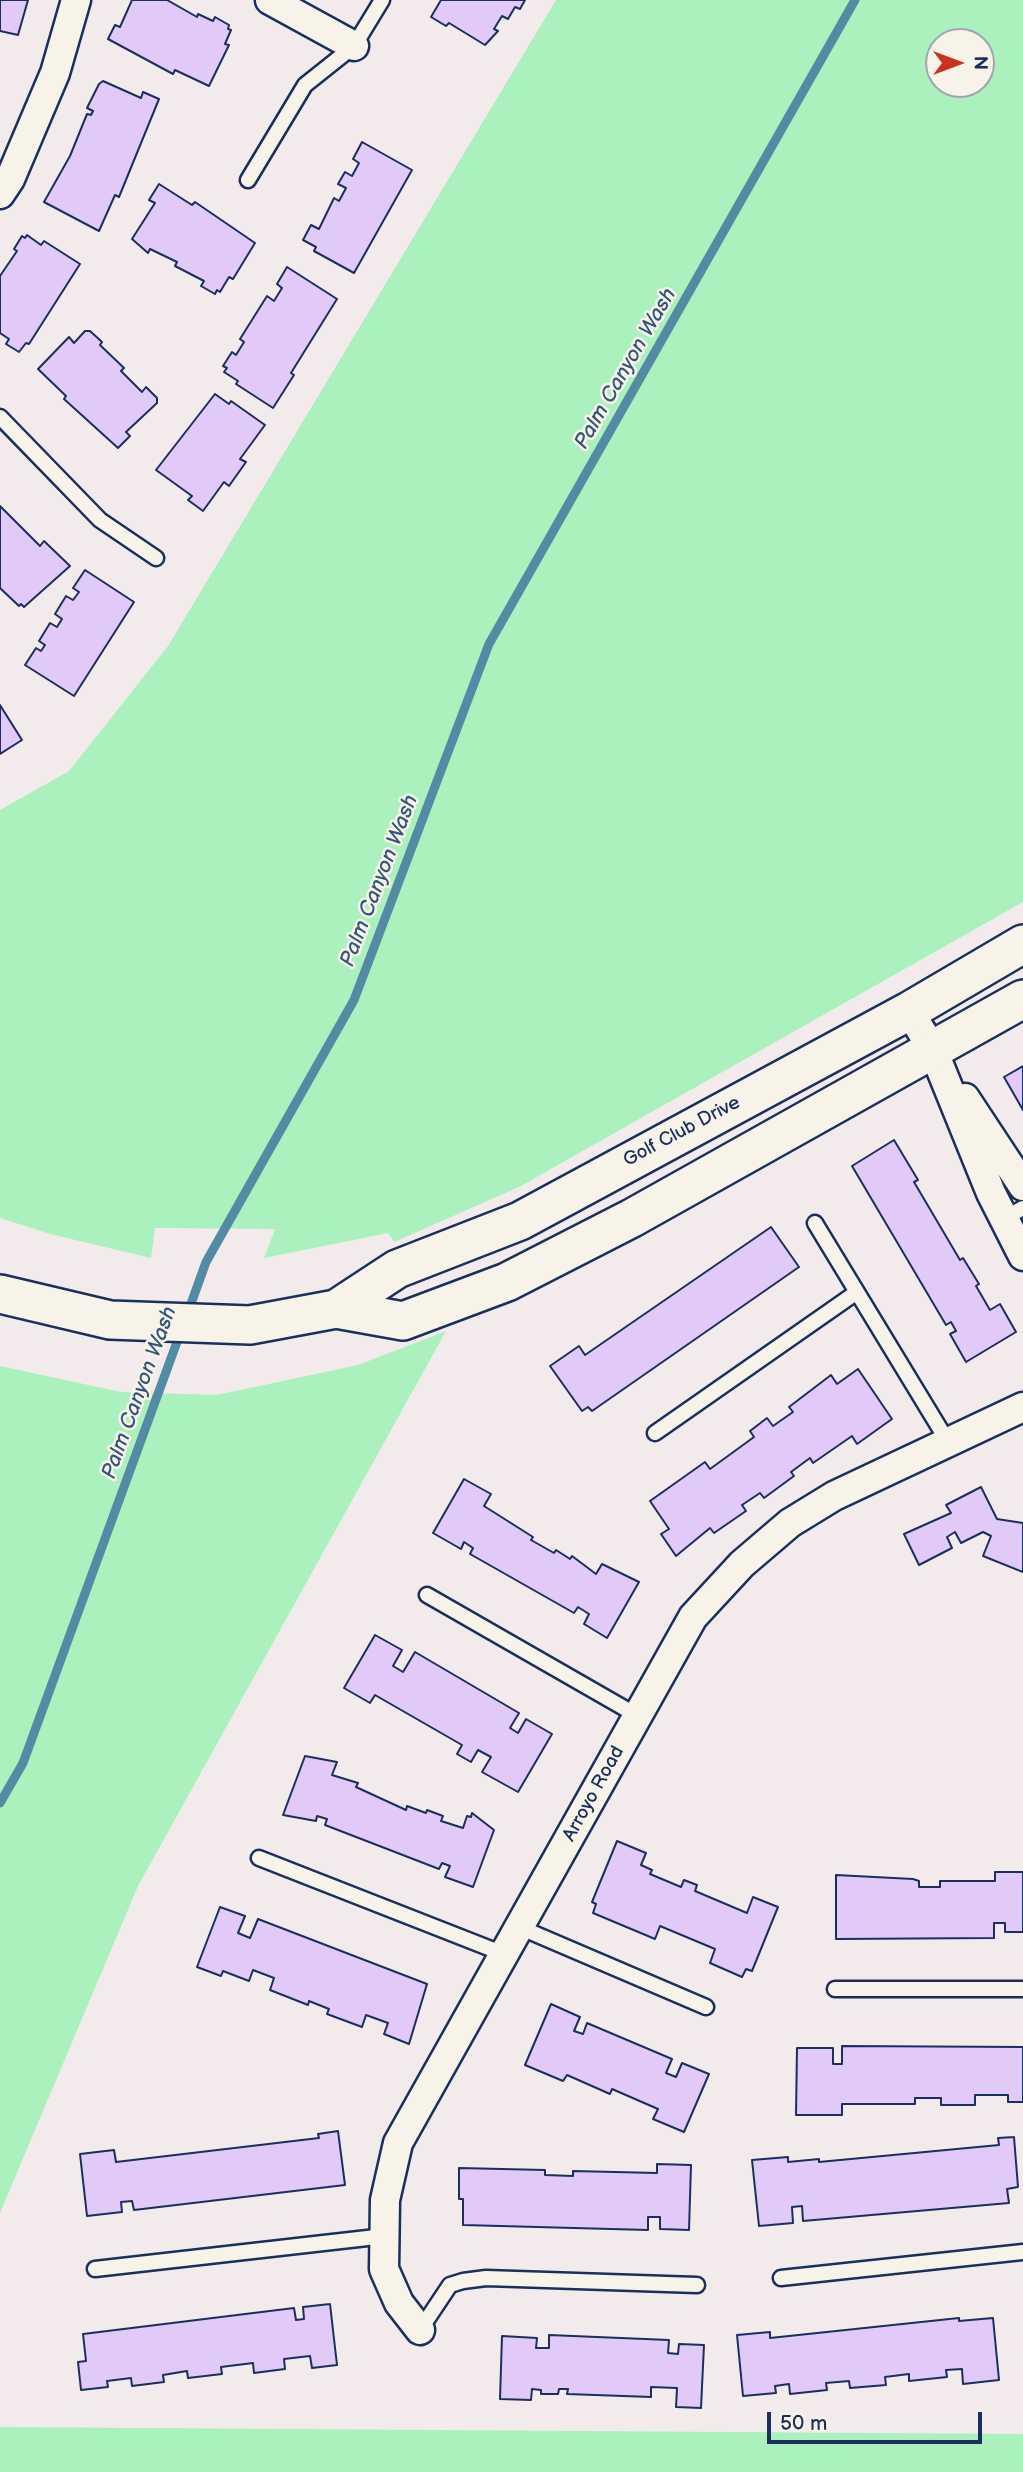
<!DOCTYPE html>
<style>
body{margin:0}
#map{position:relative;width:1023px;height:2472px;overflow:hidden;background:#f3ebeb;font-family:"Balsamiq Sans",sans-serif}
canvas{display:block}
.north{position:absolute;left:925px;top:28px;width:70px;height:70px;box-sizing:border-box;background:#f7f3e8;border:2px solid #9fa5b1;border-radius:50%;rotate:90deg;font-size:19px;font-weight:700;line-height:28px;text-align:center;color:#1b2f5e}
.north::after{content:'';display:block;margin:auto;width:24px;height:32px;background:#c8321e;clip-path:polygon(50% 0,100% 100%,50% 72%,0 100%)}
.scale{position:absolute;left:767px;top:2412px;width:215px;height:32px;box-sizing:border-box;border:4px solid #1b2f5e;border-top:0;padding-left:9px;font-size:21px;line-height:24px;white-space:nowrap;color:#1b2f5e;-webkit-text-stroke:5px #f7f3e8;paint-order:stroke}
</style>
<div id="map">
<canvas width="1023" height="2472"></canvas>
<div class="north">N</div>
<div class="scale">50 m</div>
</div>
<script>
const c = document.querySelector('canvas').getContext('2d');
c.lineJoin = 'round';
function fill(path, color) {
  c.fillStyle = color;
  c.fill(path, 'evenodd');
}
function shape(rows) {
  const path = new Path2D();
  for (const r of rows) {
    path.moveTo(r[0], r[1]);
    for (let i = 2; i < r.length; i += 2) path.lineTo(r[i], r[i + 1]);
  }
  return path;
}
function strokePath(path, color, width, dash) {
  c.strokeStyle = color;
  c.lineWidth = width;
  c.lineCap = dash ? 'butt' : 'round';
  c.setLineDash(dash || []);
  c.stroke(path);
}
function write(font, color, halo, rows, align = 'center') {
  c.font = font + ' "Balsamiq Sans",sans-serif';
  c.lineWidth = 5;
  c.setLineDash([]);
  c.textBaseline = 'middle';
  c.strokeStyle = halo;
  c.fillStyle = color;
  for (const [text, x, y, turn = 0] of rows) {
    c.save();
    c.translate(x, y);
    c.rotate((+turn || 0) * Math.PI / 180);
    c.textAlign = isNaN(turn) ? turn : align;
    if (halo) c.strokeText(text, 0, 0);
    c.fillText(text, 0, 0);
    c.restore();
  }
}
fill(shape([
 [556,0,1023,0,1023,902,519,1187,394,1242,388,1233,264,1258,275,1229,155,1228,151,1258,50,1234,0,1218,0,810,69,771,168,646],
 [981,42,981,84,939,84,939,42],
 [446,1331,138,1886,0,2213,0,1366,121,1392,217,1395,358,1365],
 [0,2427,1023,2434,1023,2472,0,2472]
]), '#abf1bd');
strokePath(shape([
 [187,1315,206,1262,354,1000,489,644,855,0],
 [0,1803,23,1763,181,1331]
]), '#528ba3', 9);
const building = shape([
 [0,0,28,0,18,35,0,31,0,0],
 [132,0,167,0,197,17,198,14,213,21,215,17,229,25,228,29,231,30,225,44,229,45,209,86,175,70,173,74,108,39,115,25,120,27,132,0],
 [441,0,525,0,520,9,515,7,508,19,502,16,494,29,498,31,485,45,449,23,446,26,431,17,441,0],
 [103,81,141,98,143,92,159,99,119,197,115,195,99,231,44,202,70,156,87,114,91,115,93,111,87,108,99,84,103,81],
 [362,142,412,170,354,273,314,251,316,247,303,240,311,225,319,229,334,198,339,201,346,188,338,184,345,172,352,176,359,163,353,159,362,142],
 [159,184,192,205,195,202,255,243,233,279,229,277,220,292,217,290,215,294,201,286,204,281,175,266,177,262,150,249,148,253,132,239,155,203,149,200,159,184],
 [27,235,41,245,44,241,80,264,29,344,26,343,19,352,6,344,9,339,0,333,0,276,17,251,14,249,22,236,25,238,27,235],
 [287,267,337,299,291,373,294,375,273,408,236,384,238,381,224,372,227,368,223,366,232,352,236,355,244,342,240,339,267,296,274,301,282,288,277,284,287,267],
 [85,331,90,331,102,342,100,345,124,368,121,371,142,392,146,387,157,398,157,403,126,432,130,436,118,448,64,399,66,396,38,369,69,337,74,343,85,331],
 [215,394,229,404,231,401,265,425,240,459,246,462,229,486,224,482,203,511,188,500,192,496,156,470,215,394],
 [0,506,40,546,44,541,70,566,24,607,21,604,19,606,0,588,0,506],
 [85,570,134,602,74,696,25,665,36,648,41,651,45,645,39,641,50,623,57,627,62,619,55,614,66,596,73,600,79,592,73,588,85,570],
 [0,705,22,740,0,754,0,705],
 [1023,1066,1023,1110,1004,1077,1023,1066],
 [894,1140,918,1180,914,1182,960,1260,963,1258,979,1284,976,1286,990,1310,1000,1304,1016,1332,966,1362,950,1334,956,1331,951,1322,946,1325,852,1166,894,1140],
 [771,1227,799,1267,592,1411,588,1407,582,1411,550,1366,579,1346,585,1355,771,1227],
 [858,1369,892,1419,857,1444,852,1436,813,1463,810,1458,791,1472,794,1476,764,1498,760,1493,742,1505,746,1511,714,1533,710,1528,676,1556,661,1534,669,1529,650,1501,705,1462,710,1469,754,1437,750,1431,767,1418,773,1426,793,1412,789,1407,831,1375,837,1384,858,1369],
 [464,1479,491,1494,484,1506,533,1537,531,1540,554,1553,556,1550,570,1559,572,1556,596,1574,602,1564,639,1582,607,1638,584,1624,589,1614,578,1607,574,1613,470,1554,473,1548,464,1542,461,1549,433,1533,464,1479],
 [981,1487,997,1519,1023,1523,1023,1572,983,1556,991,1536,983,1532,961,1543,955,1532,947,1537,952,1548,919,1565,904,1534,951,1513,946,1505,981,1487],
 [375,1635,402,1650,393,1666,403,1672,415,1652,519,1713,510,1728,518,1733,526,1719,552,1734,518,1792,482,1772,491,1757,478,1750,471,1762,457,1754,462,1745,375,1695,370,1703,344,1688,375,1635],
 [305,1756,337,1762,332,1775,358,1783,356,1787,406,1810,407,1806,426,1813,427,1810,443,1816,441,1821,463,1828,467,1816,471,1817,472,1813,494,1830,473,1887,445,1877,450,1866,442,1863,439,1869,325,1825,327,1819,317,1816,316,1821,283,1815,305,1756],
 [617,1841,646,1853,641,1865,652,1870,650,1874,681,1887,684,1880,697,1885,695,1891,747,1913,753,1897,778,1907,752,1971,746,1969,742,1977,710,1963,715,1949,660,1926,655,1939,593,1913,596,1904,592,1902,617,1841],
 [995,1872,1023,1872,1023,1932,1005,1932,1005,1923,994,1923,994,1938,836,1939,836,1875,913,1879,919,1881,919,1887,940,1887,940,1881,995,1881,995,1872],
 [220,1907,245,1916,238,1933,250,1938,258,1919,427,1984,409,2044,384,2034,388,2023,366,2015,362,2027,327,2014,329,2009,309,2001,308,2005,270,1990,274,1978,253,1970,249,1981,223,1971,221,1976,197,1967,220,1907],
 [551,2004,580,2017,574,2031,583,2034,587,2023,672,2059,666,2073,676,2077,682,2063,709,2074,684,2132,653,2119,658,2109,612,2089,610,2094,567,2075,563,2081,525,2065,551,2004],
 [842,2046,1023,2047,1023,2102,1008,2102,1008,2095,975,2095,975,2105,941,2105,941,2098,915,2098,915,2104,842,2104,842,2115,796,2115,797,2048,833,2048,833,2064,842,2064,842,2046],
 [338,2131,345,2185,134,2210,132,2201,121,2202,122,2212,87,2216,80,2154,114,2150,116,2162,319,2138,318,2134,338,2131],
 [1014,2137,1018,2187,1007,2189,1009,2203,803,2221,802,2206,792,2207,793,2223,759,2226,752,2160,788,2157,788,2162,819,2159,819,2162,999,2145,998,2138,1014,2137],
 [657,2164,691,2165,689,2230,660,2229,660,2217,648,2217,648,2230,463,2225,463,2199,459,2199,459,2168,545,2170,545,2175,573,2176,573,2171,657,2173,657,2164],
 [330,2304,337,2365,312,2368,310,2356,284,2359,285,2369,254,2373,253,2363,221,2367,222,2374,188,2378,187,2371,163,2375,164,2382,132,2386,131,2378,107,2381,108,2387,81,2390,78,2362,86,2361,83,2334,294,2308,296,2320,304,2319,303,2307,330,2304],
 [959,2318,959,2321,993,2318,999,2380,963,2384,962,2369,946,2370,947,2377,909,2381,909,2374,885,2377,886,2385,850,2388,849,2381,826,2383,827,2390,790,2394,789,2384,775,2386,776,2393,743,2396,737,2335,770,2332,770,2338,959,2318],
 [549,2335,669,2340,668,2353,678,2354,679,2344,704,2345,701,2408,676,2407,677,2388,651,2387,651,2397,567,2394,568,2389,559,2389,558,2394,541,2394,541,2390,532,2389,531,2400,500,2399,502,2336,537,2338,536,2348,549,2348,549,2335]
]);
fill(building, '#e1c9f8');
strokePath(building, '#1b2f5e', 2);
const service = shape([
 [248,180,305,85,354,46,382,0],
 [0,417,100,520,156,558],
 [1003,1219,1023,1208],
 [815,1223,948,1442],
 [655,1433,857,1292],
 [427,1595,638,1716],
 [259,1858,504,1954],
 [519,1927,706,2007],
 [835,1989,1023,1989],
 [95,2269,385,2236],
 [781,2278,1023,2252],
 [420,2330,450,2285,463,2281,486,2278,697,2285]
]);
const minor = shape([
 [270,0,354,46],
 [0,194,10,179,55,73,76,0],
 [909,1011,933,1050,991,1193,1023,1256],
 [965,1098,1023,1186],
 [420,2330,399,2303,384,2269,385,2200,398,2143,693,1617,742,1564,790,1523,834,1496,1023,1407]
]);
const tertiary = shape([
 [0,1294,110,1320,250,1325,336,1309,403,1321,507,1282,632,1218,1023,999],
 [336,1309,397,1269,520,1221,909,1011,1023,944]
]);
strokePath(service, '#1b2f5e', 19);
strokePath(minor, '#1b2f5e', 33);
strokePath(tertiary, '#1b2f5e', 42);
strokePath(service, '#f7f3e8', 14);
strokePath(minor, '#f7f3e8', 28);
strokePath(tertiary, '#f7f3e8', 37);
write('19px', '#1b2f5e', '#f7f3e8', [
 ["Golf Club Drive",682,1132,-28],
 ["Arroyo Road",594,1794,-61]
]);
write('italic 21px', '#32557b', '#f7f3e8', [
 ["Palm Canyon Wash",626,369,-60],
 ["Palm Canyon Wash",380,881,-69],
 ["Palm Canyon Wash",140,1393,-70]
]);
</script>
